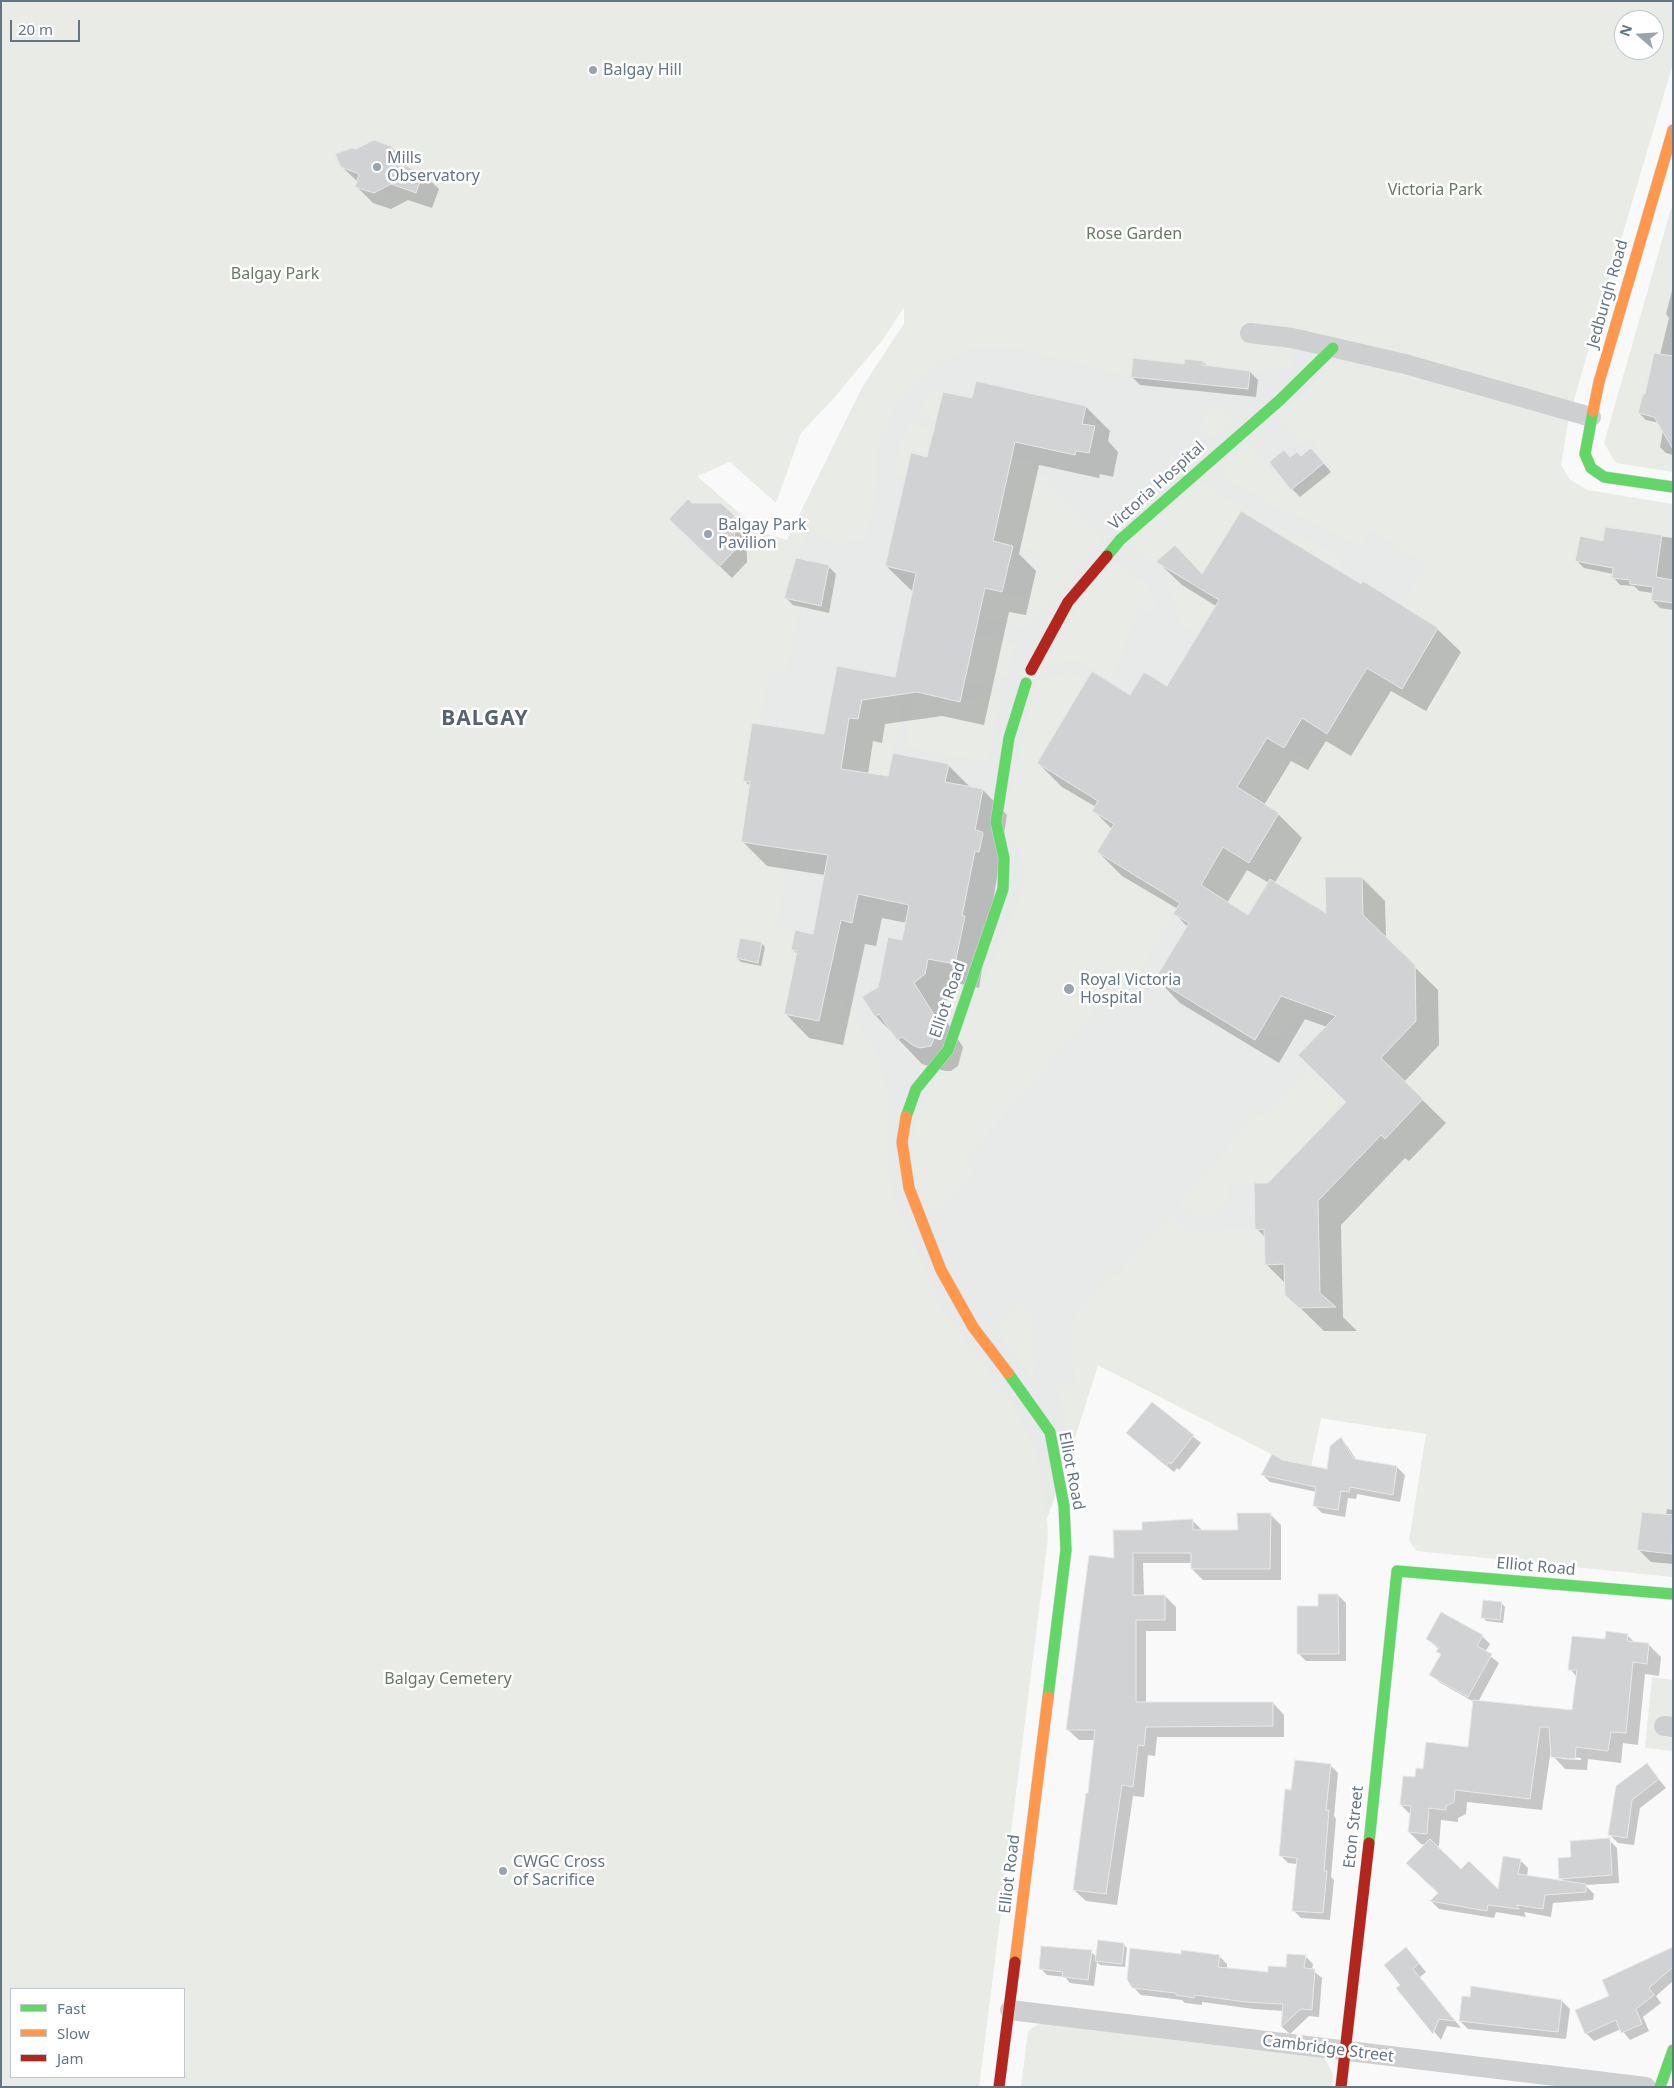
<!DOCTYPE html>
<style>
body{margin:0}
#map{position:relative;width:1674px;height:2088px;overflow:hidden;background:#f9f9f9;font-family:"Noto Sans",sans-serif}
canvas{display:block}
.frame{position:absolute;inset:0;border:2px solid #657683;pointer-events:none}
.legend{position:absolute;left:10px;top:1988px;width:175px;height:90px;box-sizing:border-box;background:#fff;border:1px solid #c1c8cd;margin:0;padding:6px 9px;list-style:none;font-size:15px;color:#657683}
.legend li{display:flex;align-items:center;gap:10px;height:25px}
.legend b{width:25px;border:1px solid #c1c8cd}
.north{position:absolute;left:1614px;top:10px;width:50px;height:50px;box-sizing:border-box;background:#fff;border:1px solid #c1c8cd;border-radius:50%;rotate:289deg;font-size:14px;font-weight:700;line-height:20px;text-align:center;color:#657683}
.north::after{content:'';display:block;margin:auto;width:18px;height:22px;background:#99a4ac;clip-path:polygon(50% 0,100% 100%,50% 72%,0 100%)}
.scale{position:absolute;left:10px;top:20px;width:70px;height:22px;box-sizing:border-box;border:2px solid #657683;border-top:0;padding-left:6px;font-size:15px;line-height:18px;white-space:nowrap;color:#657683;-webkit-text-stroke:4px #fff;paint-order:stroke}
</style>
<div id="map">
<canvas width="1674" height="2088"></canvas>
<div class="frame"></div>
<ul class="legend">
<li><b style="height:6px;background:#63d668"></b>Fast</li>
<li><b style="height:6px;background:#ff974d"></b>Slow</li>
<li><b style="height:6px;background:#b3261e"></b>Jam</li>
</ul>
<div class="north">N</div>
<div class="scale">20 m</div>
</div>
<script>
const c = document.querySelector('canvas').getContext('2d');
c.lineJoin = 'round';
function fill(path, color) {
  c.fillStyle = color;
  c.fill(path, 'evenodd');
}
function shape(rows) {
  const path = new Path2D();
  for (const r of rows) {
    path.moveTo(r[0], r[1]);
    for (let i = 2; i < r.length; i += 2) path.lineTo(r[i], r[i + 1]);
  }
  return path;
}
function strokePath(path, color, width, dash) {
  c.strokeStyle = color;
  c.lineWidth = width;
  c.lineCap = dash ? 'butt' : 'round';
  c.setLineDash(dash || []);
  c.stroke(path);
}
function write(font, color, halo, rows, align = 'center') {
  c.font = font + ' "Noto Sans",sans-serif';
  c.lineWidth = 5;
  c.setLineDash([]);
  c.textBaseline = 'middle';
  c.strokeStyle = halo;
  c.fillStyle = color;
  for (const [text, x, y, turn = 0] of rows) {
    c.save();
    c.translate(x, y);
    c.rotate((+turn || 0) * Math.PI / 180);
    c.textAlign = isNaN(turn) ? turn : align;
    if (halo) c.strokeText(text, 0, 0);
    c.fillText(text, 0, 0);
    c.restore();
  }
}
fill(shape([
 [904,324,1291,346,1568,421,1561,465,1569,479,1587,490,1390,1429,1321,1418,1311,1466,1283,1460,1098,1365,1070,1453,1047,1519,988,1453,644,1164,787,540,863,386]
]), '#e8e9e9');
fill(shape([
 [1,1,1673,1,1673,64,1586,358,1568,421,1561,465,1569,479,1587,490,1673,504,1673,1577,1417,1551,1409,1541,1426,1434,1321,1418,1311,1466,1283,1460,1098,1365,1070,1453,1057,1385,1074,1385,1072,1320,1110,1274,1114,1277,1169,1215,1185,1231,1264,1229,1265,1264,1284,1264,1284,1284,1289,1288,1284,1294,1299,1308,1322,1308,1329,1301,1320,1293,1322,1290,1315,1283,1303,1264,1319,1263,1318,1201,1381,1135,1385,1138,1423,1099,1381,1058,1416,1021,1415,965,1371,922,1363,922,1362,877,1325,878,1327,962,1308,903,1270,879,1248,915,1209,891,1194,896,1223,847,1249,863,1279,813,1253,797,1242,814,1218,768,1240,782,1258,753,1227,703,1272,741,1310,763,1367,668,1402,689,1438,628,1400,605,1426,565,1372,530,1363,545,1354,545,1328,529,1281,510,1224,479,1223,462,1248,443,1291,495,1330,463,1311,440,1302,447,1276,417,1339,360,1291,346,1293,368,1250,371,1203,365,1203,361,1185,359,1182,363,1133,358,1131,377,1021,349,972,348,936,364,901,397,879,444,875,499,868,533,860,544,845,539,842,546,810,530,796,558,784,597,821,606,829,565,838,566,830,615,800,609,786,674,770,672,760,724,752,723,743,780,750,782,741,842,791,850,777,926,795,930,791,949,797,951,784,1014,819,1021,824,996,844,1001,879,1057,890,1100,887,1157,895,1200,943,1310,1012,1403,1036,1447,1047,1519,1048,1539,979,2087,1,2087],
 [1624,20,1654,20,1654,50,1624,50],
 [904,307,904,324,863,386,787,540,761,532,697,476,730,462,776,503,801,433,833,399,884,338],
 [11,1989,184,1989,184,2077,11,2077],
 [1673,208,1673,472,1616,463,1604,443,1671,209],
 [934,390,943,392,937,419,920,416,916,413],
 [1209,406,1222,408,1235,421,1212,439,1200,427],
 [909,423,945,431,960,464,911,453,905,477,896,475,899,445],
 [1011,458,1030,461,1104,536,1049,607,1034,616,1024,629,979,616,985,588,1032,599,1042,552,993,541],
 [1199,481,1268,523,1327,550,1344,562,1339,570,1241,511,1195,586,1219,600,1217,604,1229,628,1209,616,1197,635,1181,625,1165,575,1185,555,1175,545,1154,564,1133,548,1134,537],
 [1112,563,1120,564,1148,585,1157,608,1156,614,1139,608,1122,656,1109,681,1073,659,1041,668,1090,587],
 [975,632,1017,644,1006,677,963,689],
 [1070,671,1123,706,1070,709,1037,763,1098,801,1092,811,1114,824,1097,852,1180,903,1124,998,1113,990,964,1162,976,1173,945,1207,932,1207,920,1198,910,1148,917,1114,968,1015,1020,897,1025,876,1018,849,1002,826,1035,681],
 [1002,690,989,763,905,747,913,700,924,694,960,702],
 [892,696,904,699,888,776,841,769,837,715,858,719,862,698,868,699],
 [1296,971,1309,999,1307,1006,1279,1037,1255,1040],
 [1310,1067,1346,1102,1268,1183,1229,1184,1229,1201,1215,1215,1192,1216,1179,1203,1258,1112,1264,1117],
 [1020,1302,1032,1313,1035,1385,994,1328],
 [1652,1677,1673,1680,1673,1718,1664,1717,1661,1736,1673,1738,1673,1751,1645,1748],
 [1040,2023,1324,2057,1333,2074,1332,2087,1021,2087,1028,2031]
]), '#e8ebe6');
fill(shape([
 [392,148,408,164,407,168,422,173,439,189,432,208,408,200,391,209,373,203,356,186,358,182,342,167],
 [1673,287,1673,455,1666,453,1660,447,1663,430,1659,423,1646,420,1639,413,1660,355,1669,318,1666,314],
 [1203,362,1208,367,1250,372,1258,380,1256,397,1140,385,1132,377],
 [973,400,1086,407,1110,431,1108,441,1118,452,1113,477,1100,474,1099,478,1039,465,1019,554,1036,571,1026,615,1009,612,984,725,942,716,885,724,882,743,873,741,868,774,889,778,948,765,971,788,983,790,1007,815,979,988,952,982,949,998,938,1008,963,1047,958,1066,951,1071,945,1071,922,1064,876,1016,879,987,903,941,907,923,882,918,876,946,865,944,843,1045,809,1038,785,1013,798,955,792,949,814,935,825,875,767,866,743,842,751,787,744,780,825,736,838,668,896,679,914,591,911,590,886,566,928,458],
 [1311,449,1331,472,1300,497,1292,489,1291,458,1301,457],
 [691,504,721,504,746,529,747,562,732,578,683,531],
 [1606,529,1673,538,1673,610,1660,608,1652,600,1653,593,1639,591,1634,586,1620,585,1613,577,1613,574,1584,568,1577,561,1604,542],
 [1175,546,1203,575,1362,585,1437,629,1461,652,1426,711,1391,691,1351,756,1326,741,1308,770,1291,761,1264,805,1278,814,1302,838,1274,884,1327,916,1362,878,1385,901,1386,939,1438,990,1439,1045,1404,1082,1446,1123,1409,1161,1405,1158,1341,1225,1343,1317,1357,1331,1324,1331,1286,1294,1286,1284,1266,1264,1266,1238,1257,1229,1269,1184,1348,1102,1327,1027,1305,1019,1279,1063,1180,1003,1157,979,1188,927,1175,914,1178,909,1122,876,1098,852,1112,829,1094,811,1096,807,1062,787,1038,763,1130,696,1167,688,1216,606,1182,585,1158,562],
 [1247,870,1269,883,1249,916,1227,903],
 [828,566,836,574,829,613,793,605,785,597],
 [761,943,765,947,761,966,741,962,737,958],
 [1152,1403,1201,1443,1179,1470,1177,1468,1174,1472,1128,1433],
 [1341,1439,1348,1447,1357,1461,1397,1467,1405,1475,1400,1502,1357,1494,1356,1499,1348,1498,1345,1517,1322,1513,1315,1506,1317,1492,1270,1482,1262,1474,1282,1461,1328,1471],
 [1667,1509,1673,1510,1673,1564,1651,1562,1639,1550,1666,1515],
 [1270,1514,1281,1525,1281,1580,1203,1580,1192,1569,1192,1563,1143,1563,1144,1596,1165,1596,1176,1607,1176,1631,1146,1631,1146,1704,1273,1703,1284,1715,1284,1737,1157,1737,1155,1756,1148,1755,1144,1797,1133,1796,1117,1905,1086,1901,1074,1890,1089,1795,1095,1740,1079,1740,1067,1729,1115,1560,1144,1531,1192,1520,1203,1531,1239,1531],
 [1338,1595,1346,1603,1346,1661,1306,1661,1298,1653,1319,1607],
 [1501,1603,1505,1607,1503,1623,1486,1621,1483,1617],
 [1627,1635,1635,1643,1648,1644,1661,1657,1659,1676,1645,1674,1638,1745,1623,1743,1621,1763,1588,1759,1587,1770,1565,1769,1553,1756,1551,1749,1542,1810,1467,1802,1466,1814,1458,1818,1458,1822,1441,1820,1439,1846,1435,1846,1461,1871,1499,1891,1520,1860,1528,1868,1527,1877,1565,1882,1561,1878,1572,1858,1609,1840,1617,1848,1619,1883,1585,1885,1594,1894,1593,1900,1553,1903,1551,1917,1524,1912,1526,1917,1496,1912,1494,1918,1439,1909,1431,1901,1439,1893,1426,1845,1421,1844,1409,1832,1411,1815,1401,1805,1416,1778,1424,1770,1469,1748,1474,1702,1439,1682,1431,1674,1442,1655,1438,1651,1439,1649,1427,1639,1482,1636,1490,1644,1485,1652,1499,1663,1478,1702,1573,1711,1577,1677,1570,1669,1606,1641],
 [1562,1756,1581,1758,1581,1760,1562,1759],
 [1646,1764,1666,1788,1640,1808,1634,1845,1618,1843,1610,1835],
 [1330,1765,1338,1773,1334,1816,1336,1819,1331,1877,1334,1880,1330,1920,1301,1918,1293,1910,1297,1864,1288,1863,1280,1855,1292,1791],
 [1123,1944,1127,1948,1125,1967,1100,1965,1097,1962,1094,1986,1070,1983,1065,1977,1047,1975,1040,1968,1091,1952,1097,1957],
 [1406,1948,1426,1972,1420,1977,1461,2028,1447,2026,1441,2040,1398,1988,1402,1985],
 [1673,1948,1673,1981,1656,1996,1661,2003,1643,2017,1649,2031,1630,2040,1621,2029,1594,2041,1586,2033,1610,1996],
 [1182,1956,1219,1956,1227,1964,1227,1969,1269,1973,1287,1969,1305,1956,1313,1964,1312,1970,1322,1978,1319,2017,1309,2016,1290,2034,1282,2027,1284,2011,1254,2009,1202,2002,1202,2005,1185,2003,1182,2000,1141,1995,1133,1987],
 [1472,1988,1562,2001,1570,2009,1566,2039,1468,2029,1460,2021,1471,1999]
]), '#0003');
const building = shape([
 [374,140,393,147,388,160,423,172,416,193,391,184,374,193,355,187,359,174,341,167,335,154,352,148,356,149,374,140],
 [1654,353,1673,356,1673,449,1654,417,1638,413,1643,394,1645,394,1654,353],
 [1133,358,1184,364,1185,359,1203,361,1203,365,1250,371,1248,389,1131,377,1133,358],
 [976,381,1086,406,1082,424,1095,426,1089,453,1076,451,1075,455,1015,442,993,541,1013,546,1002,592,985,588,960,702,917,692,862,700,858,719,849,718,841,769,888,776,893,753,949,764,945,782,983,789,975,830,982,832,983,834,979,852,975,851,962,916,965,916,955,964,928,959,925,974,914,983,940,1024,931,1046,920,1048,914,1046,902,1037,897,1040,879,1014,875,1017,862,997,878,987,888,937,902,940,909,905,858,894,852,923,841,920,819,1021,784,1014,797,951,791,950,795,930,813,934,828,855,741,842,750,782,743,781,752,723,824,734,837,666,895,677,916,573,885,566,911,453,927,457,943,392,972,398,976,381],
 [1311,448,1324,463,1291,490,1269,462,1284,450,1290,457,1297,452,1301,456,1311,448],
 [688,499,692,503,721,503,734,515,735,550,719,567,669,519,688,499],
 [1241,511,1361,584,1363,581,1438,628,1402,689,1367,668,1327,734,1302,718,1284,748,1267,738,1237,787,1279,813,1249,863,1223,847,1201,885,1248,915,1270,879,1326,913,1325,877,1362,877,1363,915,1415,965,1416,1021,1381,1058,1423,1099,1385,1139,1381,1135,1318,1201,1320,1293,1336,1307,1299,1308,1285,1295,1284,1264,1265,1265,1264,1229,1255,1230,1254,1183,1268,1183,1346,1102,1298,1055,1336,1016,1281,996,1255,1040,1155,979,1189,923,1173,914,1180,903,1097,852,1114,824,1092,811,1098,801,1037,763,1092,671,1130,695,1144,672,1167,686,1219,600,1156,562,1175,545,1202,574,1241,511],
 [1605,527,1662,535,1656,577,1673,580,1673,603,1651,600,1653,587,1630,584,1630,580,1612,578,1613,568,1575,561,1580,536,1603,541,1605,527],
 [796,558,829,565,821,606,784,598,796,558],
 [740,938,762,942,758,963,736,958,740,938],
 [1152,1402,1194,1435,1171,1464,1169,1462,1166,1466,1126,1433,1152,1402],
 [1341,1437,1354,1459,1397,1466,1393,1495,1350,1487,1349,1492,1341,1491,1338,1510,1313,1506,1316,1487,1261,1475,1272,1454,1283,1460,1327,1469,1330,1446,1341,1437],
 [1642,1512,1673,1515,1672,1554,1637,1550,1642,1512],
 [1237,1513,1271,1513,1270,1569,1191,1569,1191,1553,1133,1553,1133,1595,1165,1595,1165,1620,1136,1620,1136,1702,1273,1702,1273,1726,1146,1727,1144,1746,1138,1745,1133,1787,1122,1785,1106,1894,1073,1890,1086,1793,1088,1793,1095,1730,1066,1730,1089,1555,1114,1558,1113,1530,1142,1530,1142,1522,1193,1519,1193,1530,1238,1530,1237,1513],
 [1318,1594,1338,1594,1339,1654,1297,1654,1297,1606,1318,1606,1318,1594],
 [1483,1600,1502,1602,1500,1620,1481,1618,1483,1600],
 [1441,1612,1483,1635,1477,1646,1492,1654,1468,1697,1429,1675,1441,1654,1436,1652,1439,1647,1426,1639,1441,1612],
 [1606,1631,1628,1634,1627,1641,1649,1643,1647,1664,1633,1662,1626,1733,1611,1732,1608,1751,1576,1747,1575,1759,1551,1757,1549,1727,1540,1727,1530,1799,1455,1790,1454,1802,1446,1806,1446,1810,1429,1808,1427,1834,1408,1832,1411,1806,1400,1805,1403,1776,1415,1777,1416,1768,1423,1769,1426,1742,1468,1747,1473,1700,1572,1710,1577,1670,1568,1670,1572,1636,1605,1639,1606,1631],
 [1295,1760,1331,1764,1326,1810,1329,1810,1324,1871,1327,1871,1323,1913,1292,1911,1297,1858,1279,1856,1285,1789,1291,1790,1295,1760],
 [1647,1763,1659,1779,1632,1800,1627,1838,1608,1835,1616,1786,1647,1763],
 [1610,1838,1612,1875,1559,1879,1558,1858,1571,1857,1570,1841,1610,1838],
 [1430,1839,1461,1869,1469,1861,1498,1889,1503,1856,1521,1859,1518,1874,1586,1884,1586,1892,1545,1895,1543,1909,1517,1905,1519,1909,1488,1905,1487,1911,1430,1901,1438,1893,1406,1863,1430,1839],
 [1098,1940,1124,1943,1122,1964,1095,1961,1098,1940],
 [1041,1946,1092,1950,1088,1980,1062,1977,1063,1972,1039,1969,1041,1946],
 [1406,1947,1419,1963,1413,1969,1455,2021,1439,2019,1433,2034,1396,1988,1400,1985,1384,1965,1406,1947],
 [1673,1947,1673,1967,1649,1988,1654,1995,1636,2009,1642,2024,1621,2033,1616,2020,1585,2034,1575,2010,1609,1996,1602,1980,1673,1947],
 [1130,1948,1181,1954,1181,1950,1220,1955,1218,1967,1268,1972,1268,1966,1286,1967,1287,1954,1306,1955,1304,1968,1315,1969,1312,2010,1301,2009,1281,2027,1283,2004,1246,2002,1195,1995,1194,1998,1176,1995,1176,1993,1132,1988,1127,1979,1130,1948],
 [1471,1986,1562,2000,1558,2032,1459,2021,1462,1996,1470,1997,1471,1986]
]);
fill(building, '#d0d2d3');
strokePath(building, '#e8e8e8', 1);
const fast = shape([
 [1593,411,1585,454,1591,468,1604,477,1673,487],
 [1107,556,1120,540,1280,400,1333,348],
 [906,1117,916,1089,948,1050,1003,889,1004,858,996,822,1009,738,1026,683],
 [1008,1373,1050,1432,1064,1506,1066,1550,1048,1697],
 [1369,1843,1397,1571,1673,1594],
 [1660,2087,1673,2050]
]);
const slow = shape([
 [1593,411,1599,382,1673,130],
 [906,1117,902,1142,909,1188,941,1270,973,1327,1008,1373],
 [1015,1962,1048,1697]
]);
const jam = shape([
 [1031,670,1068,602,1107,556],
 [999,2087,1015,1962],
 [1341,2087,1369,1843]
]);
strokePath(fast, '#d5d6d7', 12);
strokePath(slow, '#d5d6d7', 12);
strokePath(jam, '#d5d6d7', 12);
strokePath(shape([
 [1250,333,1292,338,1405,364,1591,417],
 [1664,1726,1673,1727],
 [1010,2010,1646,2087]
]), '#cecfd0', 20);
strokePath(fast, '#63d668', 11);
strokePath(slow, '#ff974d', 11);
strokePath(jam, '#b3261e', 11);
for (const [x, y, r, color] of [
 [593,70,5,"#99a4ac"],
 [377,167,5,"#99a4ac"],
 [708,534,5,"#99a4ac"],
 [1069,989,6,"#99a4ac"],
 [503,1871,5,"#99a4ac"]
]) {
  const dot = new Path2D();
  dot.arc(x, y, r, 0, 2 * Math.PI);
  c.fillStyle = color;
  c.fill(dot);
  strokePath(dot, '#fff', 2);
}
write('16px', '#657683', '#fff', [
 ["Balgay Hill",603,70],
 ["Mills",387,158],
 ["Observatory",387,176],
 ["Balgay Park",718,525],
 ["Pavilion",718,543],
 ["Royal Victoria",1080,980],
 ["Hospital",1080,998],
 ["CWGC Cross",513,1862],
 ["of Sacrifice",513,1880]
], 'left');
write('16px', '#687a64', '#fff', [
 ["Victoria Park",1435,190],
 ["Rose Garden",1134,234],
 ["Balgay Park",275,274],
 ["Balgay Cemetery",448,1679]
]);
write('16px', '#657683', '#fff', [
 ["Jedburgh Road",1608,294,-74],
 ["Victoria Hospital",1157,486,-42],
 ["Elliot Road",948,1000,-71],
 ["Elliot Road",1071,1471,79],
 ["Elliot Road",1536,1567,5],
 ["Eton Street",1354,1827,-84],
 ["Elliot Road",1010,1874,-83],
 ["Cambridge Street",1328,2049,7]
]);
c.letterSpacing = '1px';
write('bold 21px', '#57646e', '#fff', [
 ["BALGAY",485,719]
]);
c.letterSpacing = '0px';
</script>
